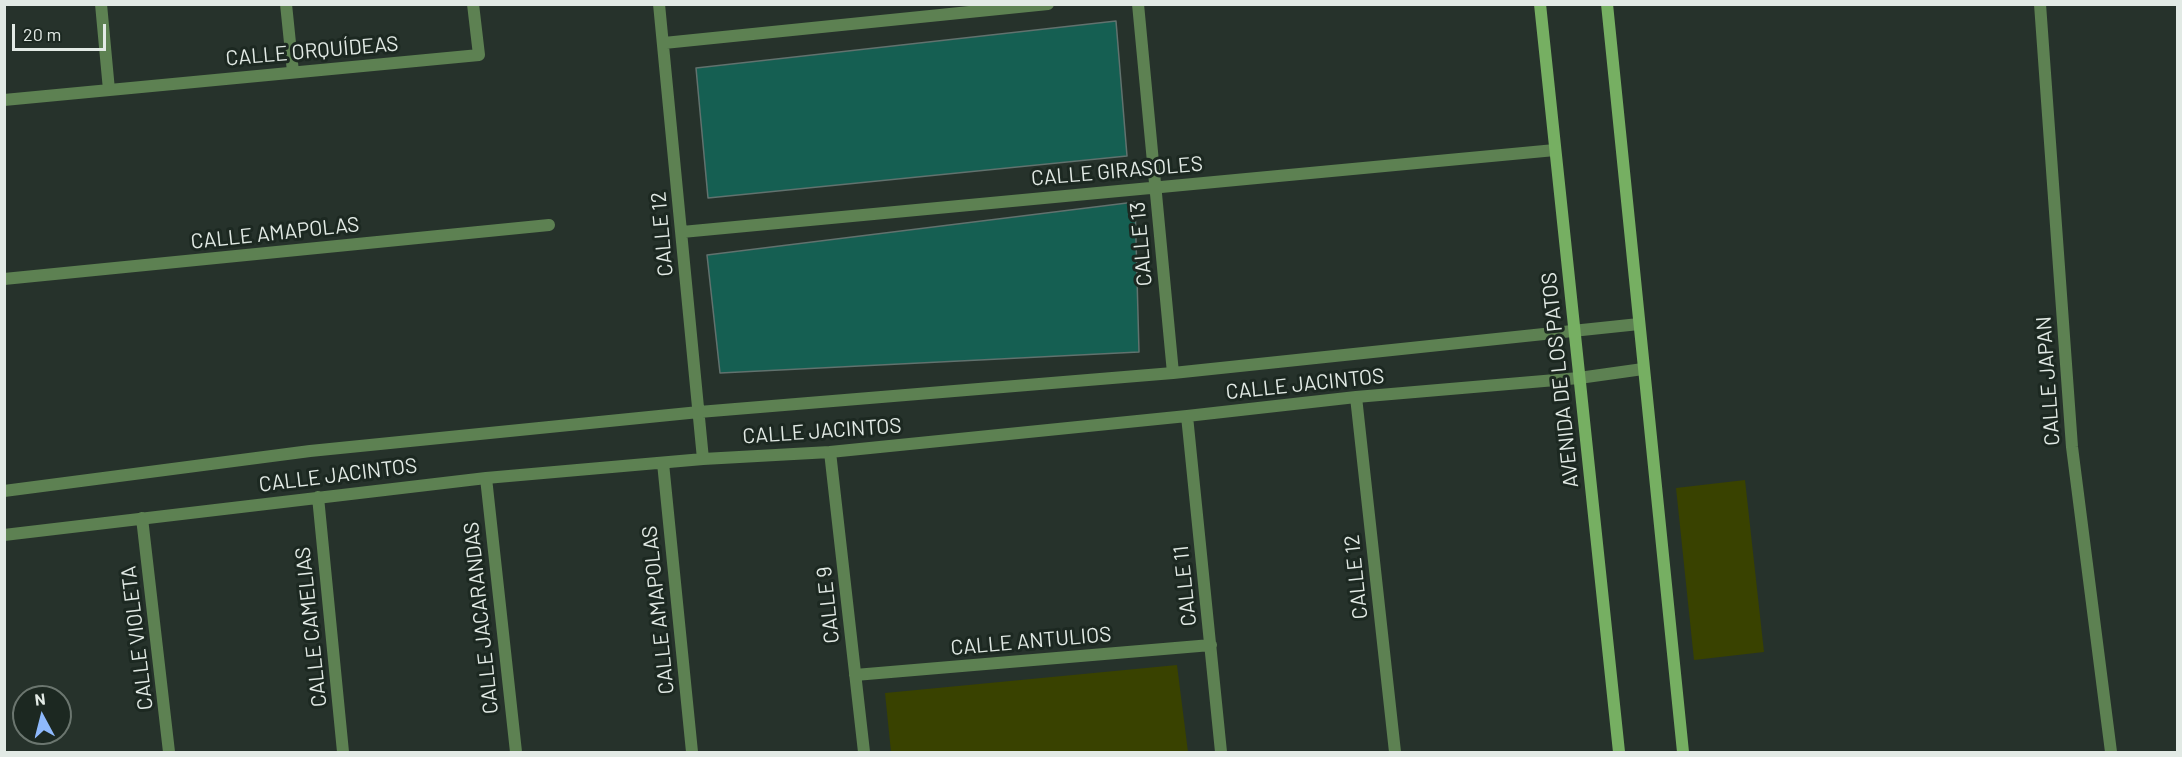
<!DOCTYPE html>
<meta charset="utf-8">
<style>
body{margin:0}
#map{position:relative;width:2182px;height:757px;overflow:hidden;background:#26322b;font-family:Barlow,sans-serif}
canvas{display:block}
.frame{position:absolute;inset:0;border:6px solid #e2eae5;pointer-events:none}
.north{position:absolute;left:12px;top:685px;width:60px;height:60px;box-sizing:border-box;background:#1c2821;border:2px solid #6b766f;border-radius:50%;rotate:353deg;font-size:16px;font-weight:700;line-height:24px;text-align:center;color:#e2eae5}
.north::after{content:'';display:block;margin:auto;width:21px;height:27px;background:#8eb9fc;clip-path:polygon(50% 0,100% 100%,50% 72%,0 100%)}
.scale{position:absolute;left:12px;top:24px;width:94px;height:27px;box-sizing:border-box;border:3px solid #e2eae5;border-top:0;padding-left:8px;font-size:18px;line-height:21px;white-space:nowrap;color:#e2eae5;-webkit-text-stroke:4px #1c2821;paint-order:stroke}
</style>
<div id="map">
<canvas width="2182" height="757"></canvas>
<div class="frame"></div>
<div class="north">N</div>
<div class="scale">20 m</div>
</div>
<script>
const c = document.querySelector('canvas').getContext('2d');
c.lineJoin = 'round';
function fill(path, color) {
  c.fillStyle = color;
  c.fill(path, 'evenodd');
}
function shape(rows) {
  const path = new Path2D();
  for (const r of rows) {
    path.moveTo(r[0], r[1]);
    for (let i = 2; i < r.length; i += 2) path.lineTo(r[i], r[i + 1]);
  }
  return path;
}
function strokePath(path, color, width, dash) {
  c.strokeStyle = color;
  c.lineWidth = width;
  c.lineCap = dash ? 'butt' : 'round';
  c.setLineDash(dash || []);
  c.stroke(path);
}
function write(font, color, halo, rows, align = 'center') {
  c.font = font + ' Barlow,sans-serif';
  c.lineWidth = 6;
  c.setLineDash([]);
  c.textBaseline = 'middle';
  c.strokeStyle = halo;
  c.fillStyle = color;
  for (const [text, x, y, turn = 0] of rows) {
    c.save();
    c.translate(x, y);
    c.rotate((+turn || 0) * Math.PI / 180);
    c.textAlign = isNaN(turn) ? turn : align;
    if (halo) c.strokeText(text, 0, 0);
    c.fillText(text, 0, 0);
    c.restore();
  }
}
fill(shape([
 [1745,480,1764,652,1694,660,1676,488],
 [1177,665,1188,752,891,752,885,693]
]), '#394200');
const building = shape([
 [1116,21,1127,156,708,198,696,68,1116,21],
 [1135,202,1139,352,720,373,707,255,1135,202]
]);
fill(building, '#155f52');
strokePath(building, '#61726e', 1.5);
strokePath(shape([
 [101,4,109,90],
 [286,4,293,72],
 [659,4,703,459],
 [1138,4,1173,373],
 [2040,4,2072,447,2111,752],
 [664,43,1048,4],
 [4,100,479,55,473,4],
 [682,232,1555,150],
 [4,279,549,225],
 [1356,397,1395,752],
 [1187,416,1221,752],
 [830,452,864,752],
 [663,463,692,752],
 [486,478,516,752],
 [4,491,310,451,699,412,1173,373,1639,324],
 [318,497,343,752],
 [142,518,169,752],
 [4,535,486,478,703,459,830,452,1187,416,1356,397,1579,378,1643,369],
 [855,675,1211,645]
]), '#5d8152', 12);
strokePath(shape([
 [1540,4,1619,752],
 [1607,4,1683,752]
]), '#76af62', 12);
write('21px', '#e2eae5', '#1c2821', [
 ["CALLE ORQUÍDEAS",312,51,-5],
 ["CALLE GIRASOLES",1117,171,-5],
 ["CALLE AMAPOLAS",275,233,-6],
 ["CALLE 12",662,234,-95],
 ["CALLE 13",1141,244,-95],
 ["AVENIDA DE LOS PATOS",1560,380,-96],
 ["CALLE JAPAN",2048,381,-94],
 ["CALLE JACINTOS",1305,384,-6],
 ["CALLE JACINTOS",822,431,-4],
 ["CALLE JACINTOS",338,475,-7],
 ["CALLE 12",1356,577,-96],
 ["CALLE 11",1185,586,-96],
 ["CALLE 9",828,605,-96],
 ["CALLE AMAPOLAS",658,610,-96],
 ["CALLE JACARANDAS",481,618,-96],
 ["CALLE CAMELIAS",311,627,-96],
 ["CALLE VIOLETA",137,638,-97],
 ["CALLE ANTULIOS",1031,641,-5]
]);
</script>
